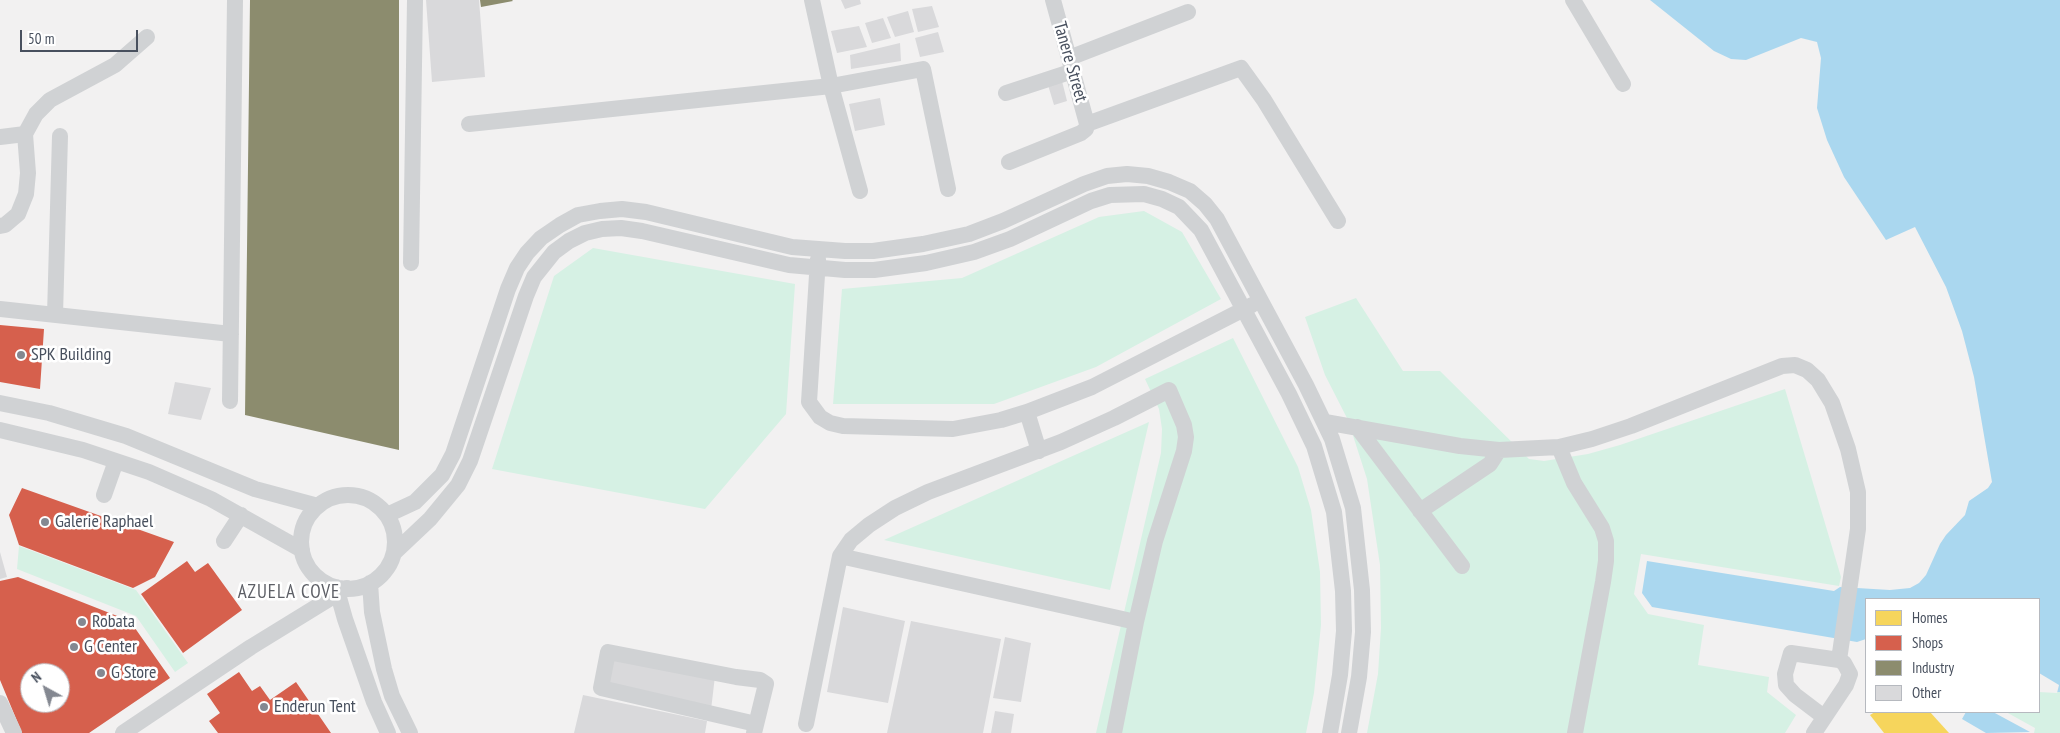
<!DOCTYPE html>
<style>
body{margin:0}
#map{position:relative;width:2060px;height:733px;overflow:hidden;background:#f2f1f1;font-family:"PT Sans Narrow",sans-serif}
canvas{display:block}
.legend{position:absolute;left:1865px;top:598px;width:175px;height:115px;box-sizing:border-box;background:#fff;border:1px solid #b6b9bf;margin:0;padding:6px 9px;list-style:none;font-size:15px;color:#48505e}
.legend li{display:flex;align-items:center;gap:10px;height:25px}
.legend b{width:25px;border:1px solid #b6b9bf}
.north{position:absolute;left:20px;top:663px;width:50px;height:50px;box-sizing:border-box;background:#fff;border:1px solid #b6b9bf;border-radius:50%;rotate:321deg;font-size:14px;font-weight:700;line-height:20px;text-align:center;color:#48505e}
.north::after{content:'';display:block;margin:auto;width:18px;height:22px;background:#848891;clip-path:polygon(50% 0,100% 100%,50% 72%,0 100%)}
.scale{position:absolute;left:20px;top:30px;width:118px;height:22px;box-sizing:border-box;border:2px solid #48505e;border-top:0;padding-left:6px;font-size:15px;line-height:18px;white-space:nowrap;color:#48505e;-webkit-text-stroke:4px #fff;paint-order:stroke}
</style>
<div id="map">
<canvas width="2060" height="733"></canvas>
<ul class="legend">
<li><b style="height:14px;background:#f6d55c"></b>Homes</li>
<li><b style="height:14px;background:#d6604d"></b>Shops</li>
<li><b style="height:14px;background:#8c8c6e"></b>Industry</li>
<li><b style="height:14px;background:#d9d9db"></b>Other</li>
</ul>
<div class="north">N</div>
<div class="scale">50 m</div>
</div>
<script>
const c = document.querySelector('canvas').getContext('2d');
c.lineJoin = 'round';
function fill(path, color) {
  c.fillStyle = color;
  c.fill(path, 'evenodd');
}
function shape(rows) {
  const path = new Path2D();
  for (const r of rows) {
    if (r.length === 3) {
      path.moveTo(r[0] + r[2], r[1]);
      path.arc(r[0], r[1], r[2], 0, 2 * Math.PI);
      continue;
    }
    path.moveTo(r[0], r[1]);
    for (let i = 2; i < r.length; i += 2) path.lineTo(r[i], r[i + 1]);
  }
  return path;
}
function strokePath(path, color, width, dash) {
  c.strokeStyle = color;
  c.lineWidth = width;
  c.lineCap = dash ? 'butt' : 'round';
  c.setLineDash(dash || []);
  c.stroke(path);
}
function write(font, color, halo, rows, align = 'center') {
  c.font = font + ' "PT Sans Narrow",sans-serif';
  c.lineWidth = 5;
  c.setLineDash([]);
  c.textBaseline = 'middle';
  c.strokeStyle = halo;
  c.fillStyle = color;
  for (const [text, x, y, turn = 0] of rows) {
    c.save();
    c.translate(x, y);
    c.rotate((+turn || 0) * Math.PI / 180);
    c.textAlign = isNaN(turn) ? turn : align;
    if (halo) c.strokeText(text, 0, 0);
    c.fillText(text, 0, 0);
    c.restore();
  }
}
fill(shape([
 [1144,211,1182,232,1221,299,1096,367,994,404,833,404,842,289,962,278,1099,217],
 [593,248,795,284,786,414,705,509,492,469,554,276],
 [1356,298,1403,371,1440,371,1529,459,1544,461,1588,454,1620,445,1785,389,1841,577,1839,586,1641,554,1634,594,1648,614,1704,625,1698,665,1769,677,1767,692,1796,715,1785,733,1367,733,1378,674,1381,628,1380,565,1367,479,1348,420,1325,375,1305,317],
 [1233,338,1298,467,1311,510,1320,572,1321,625,1314,693,1306,733,1096,733,1161,453,1162,429,1159,409,1145,379],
 [1149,422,1110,590,884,540],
 [19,546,136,590,188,663,175,672,136,616,17,569],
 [2039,692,2060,692,2060,733,2034,733,2035,728,2006,712,2039,712]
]), '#d6f1e4');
fill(shape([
 [1650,0,2060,0,2060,692,2039,692,2039,599,1866,599,1866,639,1857,642,1652,607,1642,593,1647,561,1834,591,1840,587,1890,590,1910,588,1919,583,1926,575,1940,544,1946,535,1965,515,1969,501,1988,488,1992,482,1974,377,1962,331,1946,287,1915,227,1886,240,1844,177,1827,140,1817,108,1821,58,1817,42,1801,38,1746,60,1731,59,1714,51],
 [1966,712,1993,712,2030,732,1986,733,1962,719]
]), '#aad7ef');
fill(shape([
 [2039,673,2059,685,2057,693,2039,692]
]), '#f2f1f1');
fill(shape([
 [1875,712,1930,712,1949,733,1884,733,1870,715]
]), '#f6d55c');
fill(shape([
 [0,325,44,329,40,389,0,382],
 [22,488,174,542,155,577,133,588,19,545,9,515],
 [187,561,195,572,208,563,242,610,183,653,141,594],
 [18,577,130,621,170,678,89,733,22,733,0,680,0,581],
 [30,673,60,673,60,703,30,703],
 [239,672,252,691,260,686,270,700,296,682,331,733,218,733,209,721,220,713,207,694]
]), '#d6604d');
fill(shape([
 [250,0,399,0,399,450,245,415],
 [480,0,512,0,513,1,481,7]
]), '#8c8c6e');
fill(shape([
 [426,0,479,0,485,77,432,82],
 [841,0,860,0,861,4,845,9],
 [932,6,939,27,918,32,912,9],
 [908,11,914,32,895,37,887,17],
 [883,18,891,38,872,43,865,23],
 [859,26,867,47,837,53,831,31],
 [938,32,944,52,920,57,915,38],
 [900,43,901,61,851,69,850,55],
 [1062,81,1067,101,1054,105,1048,85],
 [880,98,885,125,855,131,849,104],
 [175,382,211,388,201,420,168,414],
 [0,552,7,577,0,579],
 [843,607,905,621,888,703,827,692],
 [911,621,1001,639,983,733,887,733],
 [1005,637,1031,643,1021,702,993,698],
 [612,655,715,676,711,710,605,686],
 [583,695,707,721,705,733,574,733],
 [995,711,1014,714,1011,733,991,733]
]), '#d9d9db');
strokePath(shape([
 [812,0,831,86,860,191],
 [1053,0,1087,124],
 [1573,0,1623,84],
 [1069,58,1188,12],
 [1006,93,1073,71],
 [469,124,831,86,923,69,948,189],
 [1087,124,1241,68,1264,100,1338,221],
 [0,137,25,134],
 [1009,162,1081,133,1086,129,1087,124],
 [0,226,5,225,18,214,26,194,28,173,25,134,36,114,50,100,115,65,147,37],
 [818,259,809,402,820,417,830,423,843,426,953,429,1001,420,1027,412,1092,387,1252,305],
 [411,263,415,0],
 [0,309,231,334],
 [55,315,60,136],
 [230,401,235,0],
 [0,403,49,413,126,436,255,489,318,506],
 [1027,412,1039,451],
 [1325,422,1460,446,1499,450,1559,447,1592,439,1631,426,1782,366,1795,365,1807,370,1818,380,1832,403,1848,449,1858,492,1858,529,1839,660],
 [1357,427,1462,566],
 [0,430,83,450,149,472,211,499,302,550],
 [1559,447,1574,483,1602,528,1606,541,1606,561,1603,582,1575,733],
 [104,495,116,461],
 [348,542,47],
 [1420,511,1490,464,1499,450],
 [387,515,415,502,442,475,453,454,508,289,517,268,527,253,541,238,560,225,578,215,600,211,622,209,646,212,792,247,845,251,873,251,923,244,969,234,1003,221,1084,184,1107,176,1127,174,1148,176,1169,182,1190,191,1205,204,1217,219,1306,385,1332,439,1353,508,1362,590,1363,632,1359,677,1349,733],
 [224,541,241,515],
 [394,553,430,519,458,485,470,461,526,296,534,277,554,252,569,241,585,233,602,229,621,228,642,231,789,265,845,270,874,270,926,263,974,252,1010,239,1091,201,1110,195,1144,194,1162,199,1179,207,1201,230,1289,394,1314,446,1334,512,1343,591,1344,631,1340,675,1330,733],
 [840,556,1136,622],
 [370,583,372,612,384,669,392,696,410,733],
 [336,587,345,619,374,702,388,733],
 [0,703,14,733],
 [806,724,840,556,851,540,869,525,895,508,928,492,1061,442,1114,418,1169,390,1184,425,1186,437,1184,451,1155,541,1136,622,1114,733],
 [123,733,251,647,347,588],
 [754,733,766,684,760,680,736,677,608,652,601,688,756,724],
 [1814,733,1846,685,1850,674,1844,663,1839,660,1791,653,1785,674,1786,685,1795,695,1824,717]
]), '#d0d2d4', 16);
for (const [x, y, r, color] of [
 [21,355,5,"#848891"],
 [45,522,5,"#848891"],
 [82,622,5,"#848891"],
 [74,647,5,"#848891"],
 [101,673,5,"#848891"],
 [264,707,5,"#848891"]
]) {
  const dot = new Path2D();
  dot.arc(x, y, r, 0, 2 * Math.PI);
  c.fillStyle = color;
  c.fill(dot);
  strokePath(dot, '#fff', 2);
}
write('18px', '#48505e', '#fff', [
 ["Tanere Street",1070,62,74]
]);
write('18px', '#48505e', '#fff', [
 ["SPK Building",31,355],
 ["Galerie Raphael",55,522],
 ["Robata",92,622],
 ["G Center",84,647],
 ["G Store",111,673],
 ["Enderun Tent",274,707]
], 'left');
c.letterSpacing = '1px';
write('19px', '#5d5f66', '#fff', [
 ["AZUELA COVE",289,593]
]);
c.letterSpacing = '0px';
</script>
